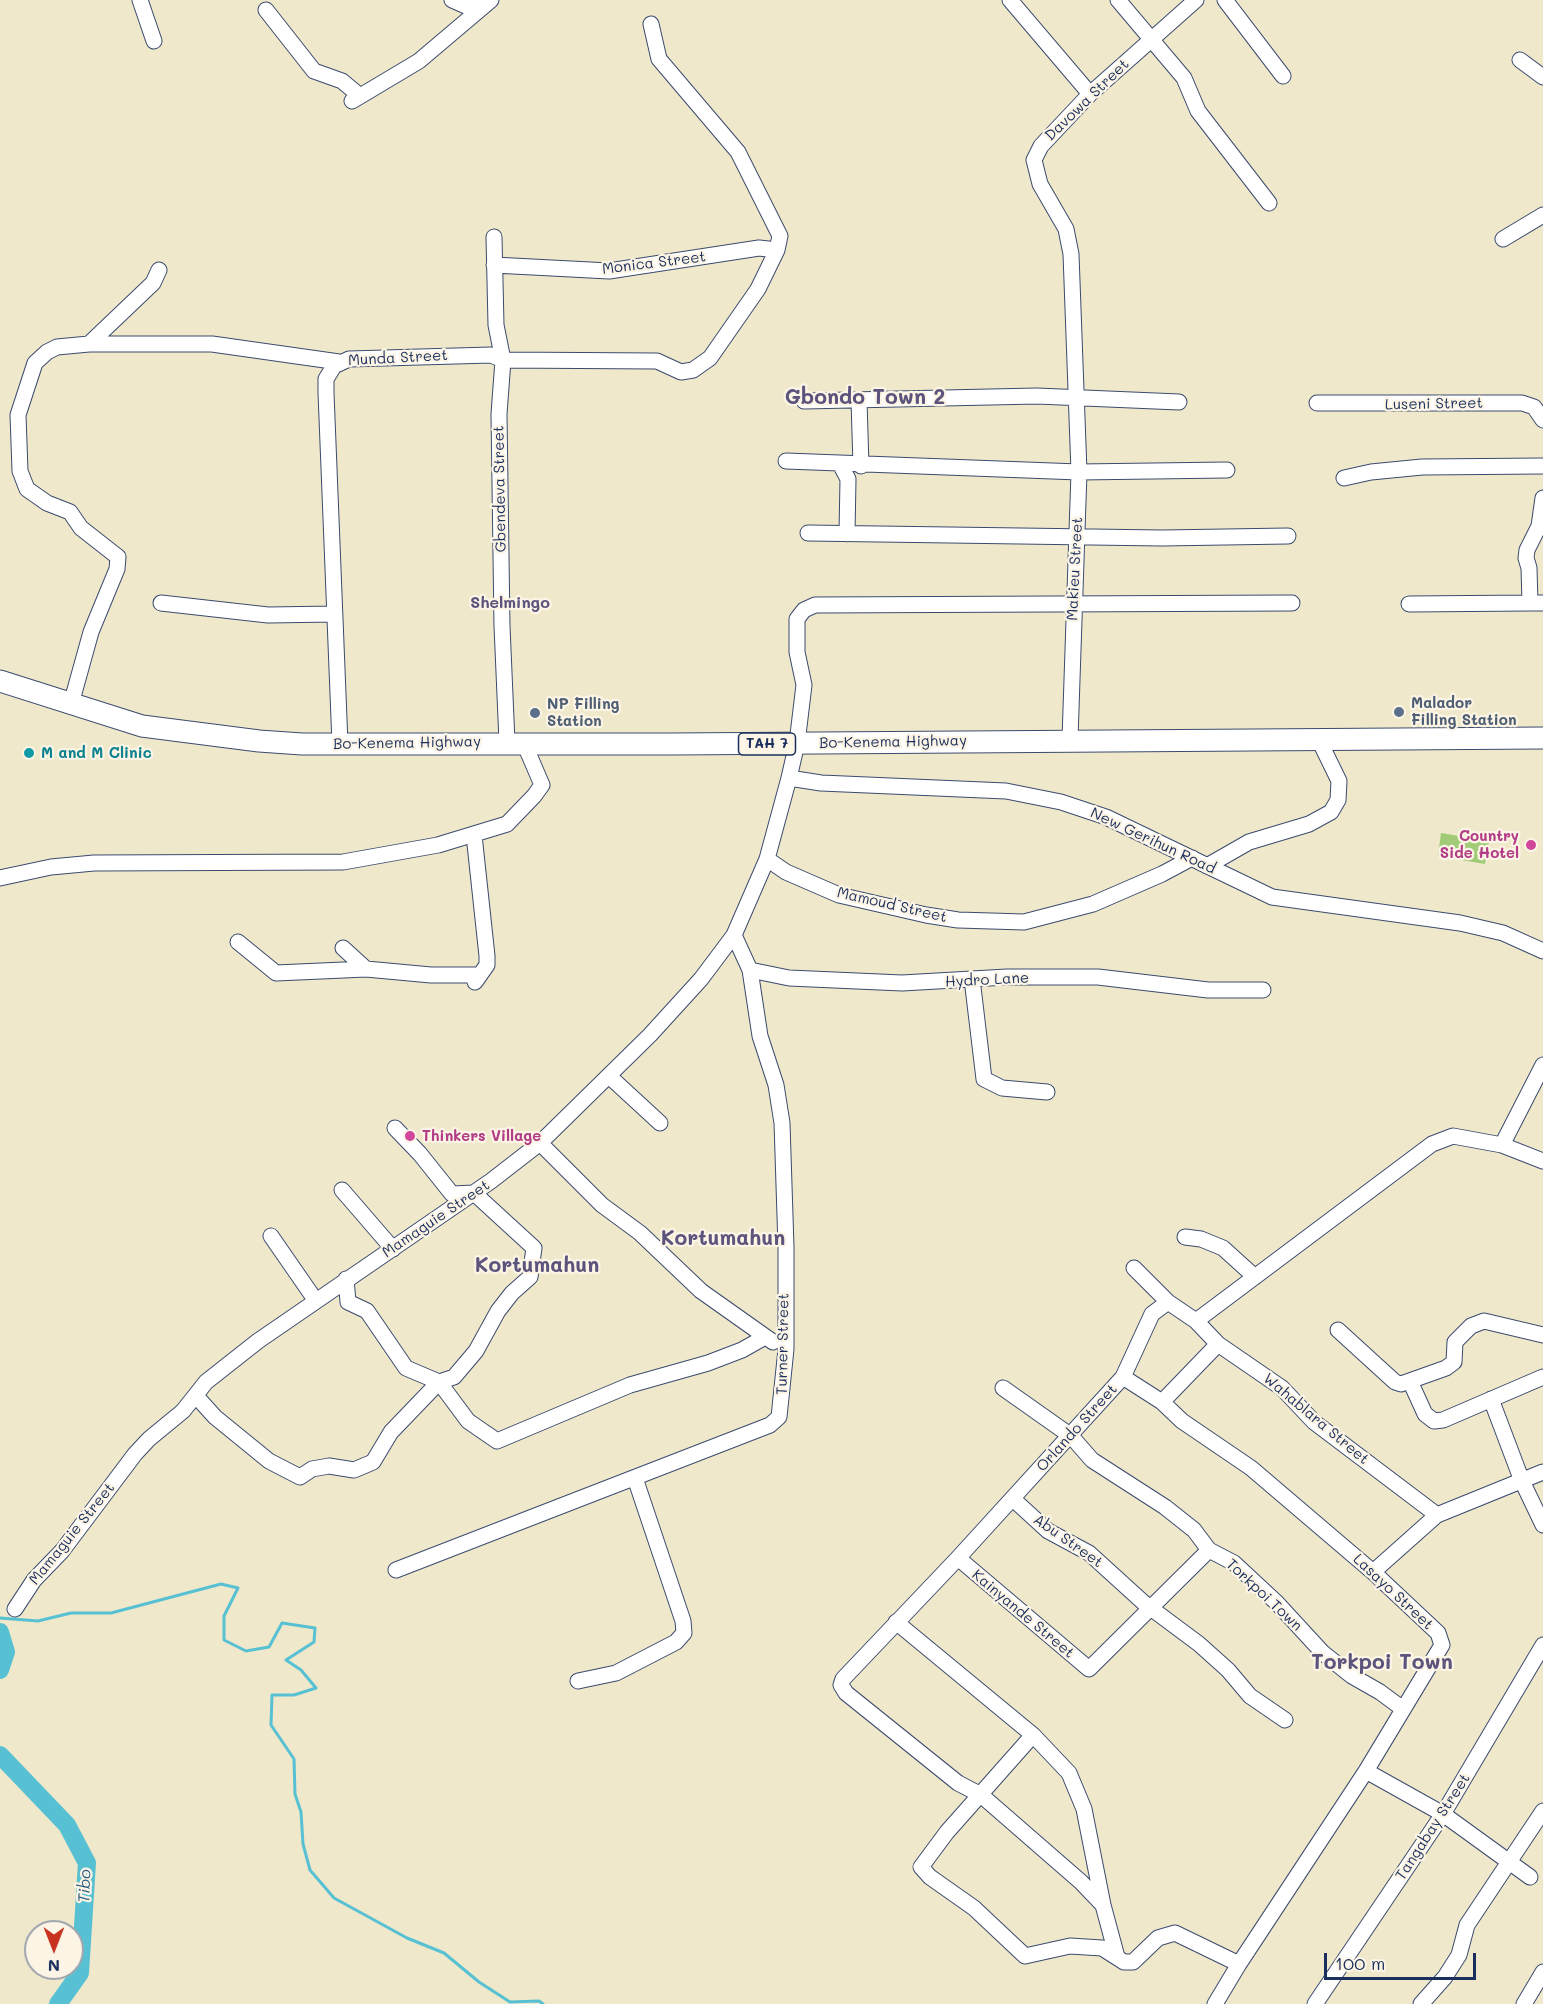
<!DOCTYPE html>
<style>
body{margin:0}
#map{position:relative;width:1543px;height:2004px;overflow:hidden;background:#efe8cb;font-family:Mali,sans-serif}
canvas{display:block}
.north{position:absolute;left:24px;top:1920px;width:60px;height:60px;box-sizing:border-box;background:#fcf5e5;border:2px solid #a2a6af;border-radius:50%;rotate:180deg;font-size:16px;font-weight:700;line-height:24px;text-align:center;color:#1b2f5e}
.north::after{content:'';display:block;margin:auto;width:21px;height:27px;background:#c8321e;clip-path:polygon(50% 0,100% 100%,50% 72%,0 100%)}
.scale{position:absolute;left:1324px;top:1953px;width:152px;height:27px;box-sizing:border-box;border:3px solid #1b2f5e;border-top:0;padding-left:8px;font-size:18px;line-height:21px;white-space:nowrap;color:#1b2f5e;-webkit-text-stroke:4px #fcf5e5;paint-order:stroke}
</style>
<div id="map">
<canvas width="1543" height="2004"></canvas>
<div class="north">N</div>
<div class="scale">100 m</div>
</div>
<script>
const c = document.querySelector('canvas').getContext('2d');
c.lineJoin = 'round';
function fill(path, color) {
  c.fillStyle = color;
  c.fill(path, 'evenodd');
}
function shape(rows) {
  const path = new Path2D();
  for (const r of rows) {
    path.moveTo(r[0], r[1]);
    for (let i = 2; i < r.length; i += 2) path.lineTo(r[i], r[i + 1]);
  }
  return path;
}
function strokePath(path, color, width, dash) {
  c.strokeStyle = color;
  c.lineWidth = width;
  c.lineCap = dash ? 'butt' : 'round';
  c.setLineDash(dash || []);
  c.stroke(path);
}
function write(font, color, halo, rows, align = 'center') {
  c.font = font + ' Mali,sans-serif';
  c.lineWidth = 4.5;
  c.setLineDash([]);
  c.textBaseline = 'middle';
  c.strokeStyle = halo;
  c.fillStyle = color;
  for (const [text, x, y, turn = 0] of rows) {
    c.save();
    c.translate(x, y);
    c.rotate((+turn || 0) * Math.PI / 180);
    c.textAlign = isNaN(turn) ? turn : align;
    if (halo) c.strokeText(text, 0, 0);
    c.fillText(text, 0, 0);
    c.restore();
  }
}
fill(shape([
 [1441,833,1489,841,1485,864,1438,856]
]), '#a1cb77');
strokePath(shape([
 [0,1618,38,1621,71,1613,111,1613,221,1584,238,1588,224,1616,224,1640,246,1651,269,1647,282,1623,315,1628,314,1642,286,1660,301,1670,316,1688,294,1695,272,1695,271,1725,294,1759,295,1794,301,1812,303,1844,310,1870,334,1898,407,1938,444,1953,479,1982,510,2002,539,2001,543,2004]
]), '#57c1d3', 3);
strokePath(shape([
 [0,1632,6,1652,0,1670],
 [0,1755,67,1825,87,1863,80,1973,58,2004]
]), '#57c1d3', 18);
const minor = shape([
 [140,0,154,41],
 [452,0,477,11,477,3],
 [1010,0,1090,94],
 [1118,0,1184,78,1198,111,1269,203],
 [1225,0,1283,76],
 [266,10,314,71,342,81,360,96],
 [1520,60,1543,77],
 [352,101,419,61,491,0],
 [494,237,496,325,503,360,499,414,502,626,507,742],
 [1503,239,1543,215],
 [494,265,609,271,759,248,777,250],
 [89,344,212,344,339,362],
 [859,400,861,466],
 [804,401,1037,396,1179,402],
 [1317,403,1522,403,1534,407,1543,420],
 [786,461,1079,472,1227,470],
 [840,464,848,479,847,534],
 [1344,478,1371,472,1422,467,1543,466],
 [1543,498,1539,526,1527,550,1526,558,1529,568,1530,603,1543,603],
 [808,533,1162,538,1288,536],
 [161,603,268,615,334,614],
 [1292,603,815,605,804,610,797,619,797,652,804,685,797,743,789,778,821,783,1006,791,1061,802,1106,817,1272,897,1460,923,1503,933,1543,951],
 [1409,604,1530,603],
 [71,704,91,632,117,569,118,557,81,528,70,512,47,503,27,489,20,471,18,415,35,363,47,352,57,347,89,344,153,283,159,270],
 [1070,739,1079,472,1071,254,1066,229,1040,184,1034,160,1041,146,1090,94,1196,0],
 [340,744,326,393,326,379,334,366,349,359,491,355,503,360,657,361,681,372,693,370,710,358,758,289,777,250,780,236,738,152,659,59,651,24],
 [474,835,487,956,487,965,475,982],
 [767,859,786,872,839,895,926,915,958,920,1024,922,1093,904,1162,874,1192,858],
 [1207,866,1249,842,1309,824,1331,812,1338,800,1339,781,1319,740],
 [0,878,51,867,94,863,343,862,438,845,507,824,534,796,542,785,524,743],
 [734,935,750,970,789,978,902,983,1007,977,1098,977,1208,990,1263,990],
 [238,942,276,973,366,969],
 [343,948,366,969,431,975,479,975],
 [972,979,984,1079,1002,1088,1047,1092],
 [609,1076,660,1123],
 [540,1143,602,1205,640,1233,701,1291,773,1342],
 [1502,1145,1543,1065],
 [342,1190,393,1249],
 [271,1236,316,1301],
 [1185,1237,1201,1239,1223,1248,1255,1277],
 [1134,1268,1168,1302],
 [346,1279,348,1302,367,1311,406,1368,439,1382,468,1421,497,1441,630,1385,708,1363,742,1350,765,1337],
 [1196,1321,1218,1344,1282,1388,1314,1422,1437,1515],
 [1338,1330,1395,1382,1401,1384,1446,1368,1454,1362,1455,1342,1471,1326,1484,1321,1543,1335],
 [1218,1344,1162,1402,1182,1421,1251,1468,1373,1572,1438,1633,1442,1645,1366,1771,1239,1964],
 [1123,1377,1162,1402],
 [1410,1381,1425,1414,1434,1421,1443,1420,1543,1377],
 [1003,1388,1071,1436,1092,1460,1165,1507,1194,1530,1209,1550,1234,1563,1277,1603,1323,1653,1352,1676,1380,1692,1403,1709],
 [196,1396,215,1417,269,1461,300,1477,312,1469,329,1466,354,1470,373,1462,391,1432,439,1382,454,1377,476,1351,498,1311,512,1293,530,1277,534,1248,474,1193,452,1194,420,1154,395,1128],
 [1491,1399,1522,1481,1543,1525],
 [1013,1499,1048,1531,1089,1553,1144,1603,1199,1644,1228,1670,1250,1696,1285,1720],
 [958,1558,1089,1669,1209,1550],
 [396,1570,770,1425,779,1417,786,1349,786,1247,782,1123,776,1085,760,1036,750,970],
 [1373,1572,1437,1515,1543,1472],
 [15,1609,34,1580,62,1551,135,1454,149,1439,183,1411,206,1382,258,1341,491,1181,540,1143,650,1035,701,979,734,935,767,859,789,778],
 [896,1622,1033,1735,1069,1773,1084,1809,1103,1905],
 [578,1681,616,1673,676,1642,684,1633,683,1621,635,1478],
 [1033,1735,947,1832,921,1867,930,1877,974,1908,1025,1956,1070,1946,1102,1948,1124,1962,1133,1962,1158,1938,1175,1933,1239,1964,1215,2004],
 [1366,1771,1443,1814,1530,1877],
 [1117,1957,1103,1905,1081,1882,981,1795,958,1783,846,1693,841,1685,843,1679,958,1558,1123,1377,1152,1314,1168,1302,1196,1321,1432,1144,1453,1136,1502,1145,1543,1161],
 [1315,2004,1443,1814,1543,1645],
 [1421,2004,1445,1977,1459,1955,1467,1925,1543,1811],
 [1524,2004,1543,1972]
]);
const highway = shape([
 [0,681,142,726,259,741,302,744,672,744,1543,738]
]);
strokePath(minor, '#3b4b6e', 17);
strokePath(highway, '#3b4b6e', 23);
strokePath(minor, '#fff', 15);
strokePath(highway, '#fff', 21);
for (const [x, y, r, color] of [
 [1399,712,6,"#5c6f8a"],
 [535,713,6,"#5c6f8a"],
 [29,753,6,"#0f9aa8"],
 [1531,845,6,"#d1479c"],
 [410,1136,6,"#d1479c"]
]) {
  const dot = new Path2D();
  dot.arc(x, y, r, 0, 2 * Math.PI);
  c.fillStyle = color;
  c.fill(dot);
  strokePath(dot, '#fcf5e5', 2);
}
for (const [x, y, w] of [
 [767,744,57]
]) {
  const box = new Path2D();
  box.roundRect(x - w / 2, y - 11, w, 22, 4.5);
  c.fillStyle = '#fcf5e5';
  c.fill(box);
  strokePath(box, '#1b2f5e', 1.5);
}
write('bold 14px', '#1b2f5e', null, [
 ["TAH 7",767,744]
]);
write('15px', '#1b2f5e', '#fcf5e5', [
 ["Davowa Street",1087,100,-44],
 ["Monica Street",654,263,-7],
 ["Munda Street",398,358,-3],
 ["Luseni Street",1434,404,-1],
 ["Gbendeva Street",500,489,-91],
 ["Makieu Street",1075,569,-87],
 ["Bo-Kenema Highway",893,742,-1],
 ["Bo-Kenema Highway",407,743,-1],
 ["New Gerihun Road",1153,841,25],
 ["Mamoud Street",892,905,13],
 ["Hydro Lane",987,980,-3],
 ["Mamaguie Street",436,1219,-34],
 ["Turner Street",783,1344,-89],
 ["Wahablara Street",1316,1419,40],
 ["Orlando Street",1077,1428,-48],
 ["Mamaguie Street",72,1534,-51],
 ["Abu Street",1068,1541,35],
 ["Lasayo Street",1393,1592,43],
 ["Torkpoi Town",1264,1595,43],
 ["Kainyande Street",1023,1614,40],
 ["Tangabay Street",1433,1827,-57]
]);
write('bold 15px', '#4e5e75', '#fcf5e5', [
 ["Malador",1411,703],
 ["Filling Station",1411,720],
 ["NP Filling",547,704],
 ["Station",547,721]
], 'left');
write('bold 15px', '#0d838f', '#fcf5e5', [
 ["M and M Clinic",41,753]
], 'left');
write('bold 15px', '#b23c85', '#fcf5e5', [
 ["Country",1519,836],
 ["Side Hotel",1519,853],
 ["Thinkers Village",422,1136,"left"]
], 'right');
write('bold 16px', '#5c547c', '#fcf5e5', [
 ["Shelmingo",510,603]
]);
write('italic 16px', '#2d5b81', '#fcf5e5', [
 ["Tibo",85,1886,-88]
]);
write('bold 21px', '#5c547c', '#fcf5e5', [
 ["Gbondo Town 2",865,398],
 ["Kortumahun",723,1239],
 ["Kortumahun",537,1266],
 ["Torkpoi Town",1382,1663]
]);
</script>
